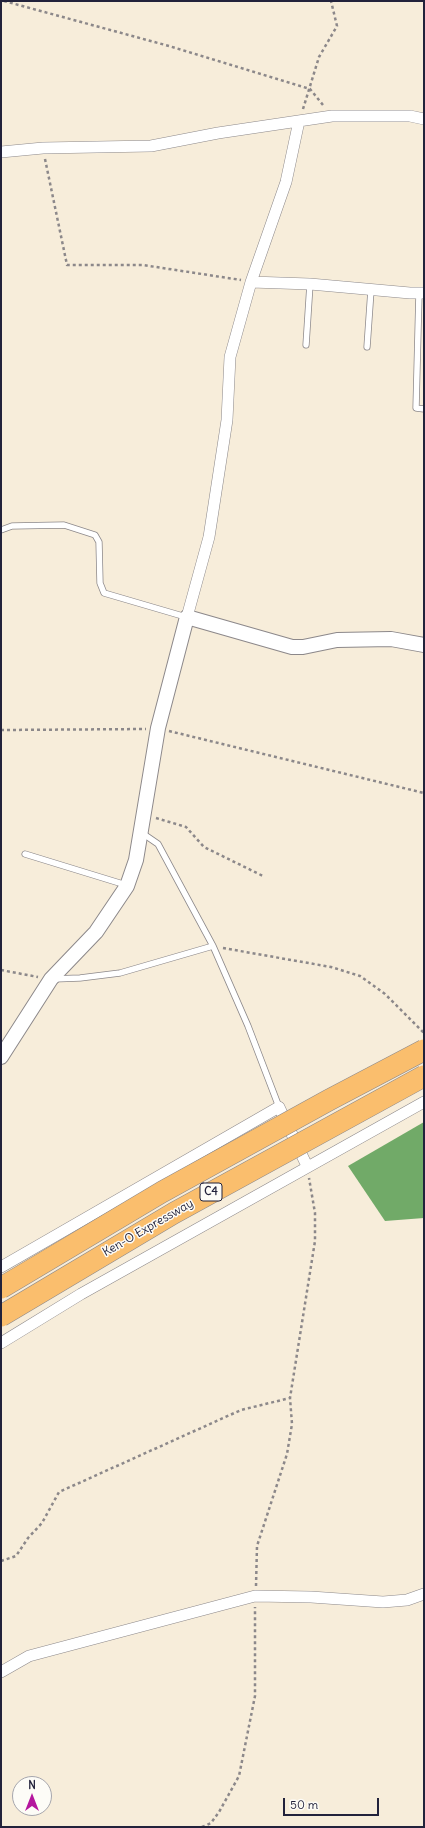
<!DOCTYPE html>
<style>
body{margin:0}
#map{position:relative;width:425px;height:1828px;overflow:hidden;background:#f7edda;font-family:Delius,sans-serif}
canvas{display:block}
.frame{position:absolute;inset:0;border:2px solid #22223b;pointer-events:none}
.north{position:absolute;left:12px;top:1776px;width:40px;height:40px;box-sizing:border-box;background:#fdfcf7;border:1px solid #a5a5ac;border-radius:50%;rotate:0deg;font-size:11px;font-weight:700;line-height:16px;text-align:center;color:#22223b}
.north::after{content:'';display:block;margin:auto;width:14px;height:18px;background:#b5179e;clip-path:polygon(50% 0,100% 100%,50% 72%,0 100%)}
.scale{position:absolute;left:283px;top:1798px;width:96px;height:18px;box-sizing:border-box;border:2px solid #22223b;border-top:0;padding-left:5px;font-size:12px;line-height:14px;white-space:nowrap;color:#22223b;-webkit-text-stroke:3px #fdfcf7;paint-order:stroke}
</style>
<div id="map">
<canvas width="425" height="1828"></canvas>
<div class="frame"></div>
<div class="north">N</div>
<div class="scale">50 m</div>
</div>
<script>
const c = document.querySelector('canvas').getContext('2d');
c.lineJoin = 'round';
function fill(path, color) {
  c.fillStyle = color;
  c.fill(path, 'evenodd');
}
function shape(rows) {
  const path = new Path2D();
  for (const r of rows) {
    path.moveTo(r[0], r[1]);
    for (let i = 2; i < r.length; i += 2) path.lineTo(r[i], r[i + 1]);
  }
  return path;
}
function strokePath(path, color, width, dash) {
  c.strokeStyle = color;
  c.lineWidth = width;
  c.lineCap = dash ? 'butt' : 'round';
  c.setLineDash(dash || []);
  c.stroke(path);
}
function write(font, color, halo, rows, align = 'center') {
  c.font = font + ' Delius,sans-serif';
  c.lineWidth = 3;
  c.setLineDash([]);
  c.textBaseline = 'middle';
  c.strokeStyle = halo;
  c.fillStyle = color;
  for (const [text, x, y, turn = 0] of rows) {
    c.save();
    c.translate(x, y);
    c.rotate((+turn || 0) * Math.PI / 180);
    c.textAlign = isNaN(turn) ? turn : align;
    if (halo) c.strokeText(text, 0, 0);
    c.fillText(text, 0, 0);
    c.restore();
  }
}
fill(shape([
 [424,1122,424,1218,385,1221,348,1166]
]), '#71aa68');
const service = shape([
 [419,293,416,408,424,409],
 [306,345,310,284],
 [367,347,371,290],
 [1,530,12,526,64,525,95,535,99,542,100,583,104,593,186,617],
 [142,833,158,844,213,946,248,1026,279,1107],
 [25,854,126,885],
 [53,979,80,978,120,973,213,946]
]);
const minor = shape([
 [1,152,43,148,151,146,218,133,332,116,410,116,424,119],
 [251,282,310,284,410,293,424,293],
 [187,617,209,537,227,420,230,357,251,282,286,182,299,121],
 [1,1267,279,1107,307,1166],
 [1,1343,81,1294,424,1102],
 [1,1672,29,1656,255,1596,311,1597,383,1602,407,1600,424,1594]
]);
const tertiary = shape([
 [1,1057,51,979,96,932,127,886,136,860,158,728,187,617,292,647,303,647,337,640,391,639,424,645]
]);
strokePath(service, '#8c888a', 7);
strokePath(minor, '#8c888a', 12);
strokePath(tertiary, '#8c888a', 16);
strokePath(shape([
 [4,1,169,46,310,89,323,105],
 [303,109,319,57,337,26,331,1],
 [45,159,67,265,143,265,241,280],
 [1,730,146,729],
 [169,731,424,793],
 [156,818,186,827,204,847,263,876],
 [223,948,331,967,360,976,385,994,424,1033],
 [1,970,38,977],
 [1,1561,16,1556,28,1538,42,1523,59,1492,241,1410,290,1398],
 [256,1586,257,1546,287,1454,292,1424,290,1398,315,1241,315,1213,309,1178],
 [202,1827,211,1823,219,1812,239,1776,255,1696,255,1607]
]), '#8c888a', 2.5, [3, 3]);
strokePath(service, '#fff', 5.5);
strokePath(minor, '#fff', 11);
strokePath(tertiary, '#fff', 14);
const motorwayBridge = shape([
 [1,1288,162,1192,329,1100,424,1050],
 [1,1316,174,1213,424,1076]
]);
strokePath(motorwayBridge, '#8c888a', 22, []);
strokePath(motorwayBridge, '#fabe6d', 21);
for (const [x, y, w] of [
 [211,1192,22]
]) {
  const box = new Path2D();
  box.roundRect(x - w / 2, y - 9, w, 18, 3);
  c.fillStyle = '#fdfcf7';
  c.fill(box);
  strokePath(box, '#22223b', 1);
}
write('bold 11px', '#22223b', null, [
 ["C4",211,1192]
]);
write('12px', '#22223b', '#fdfcf7', [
 ["Ken-O Expressway",148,1228,-30]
]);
</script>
